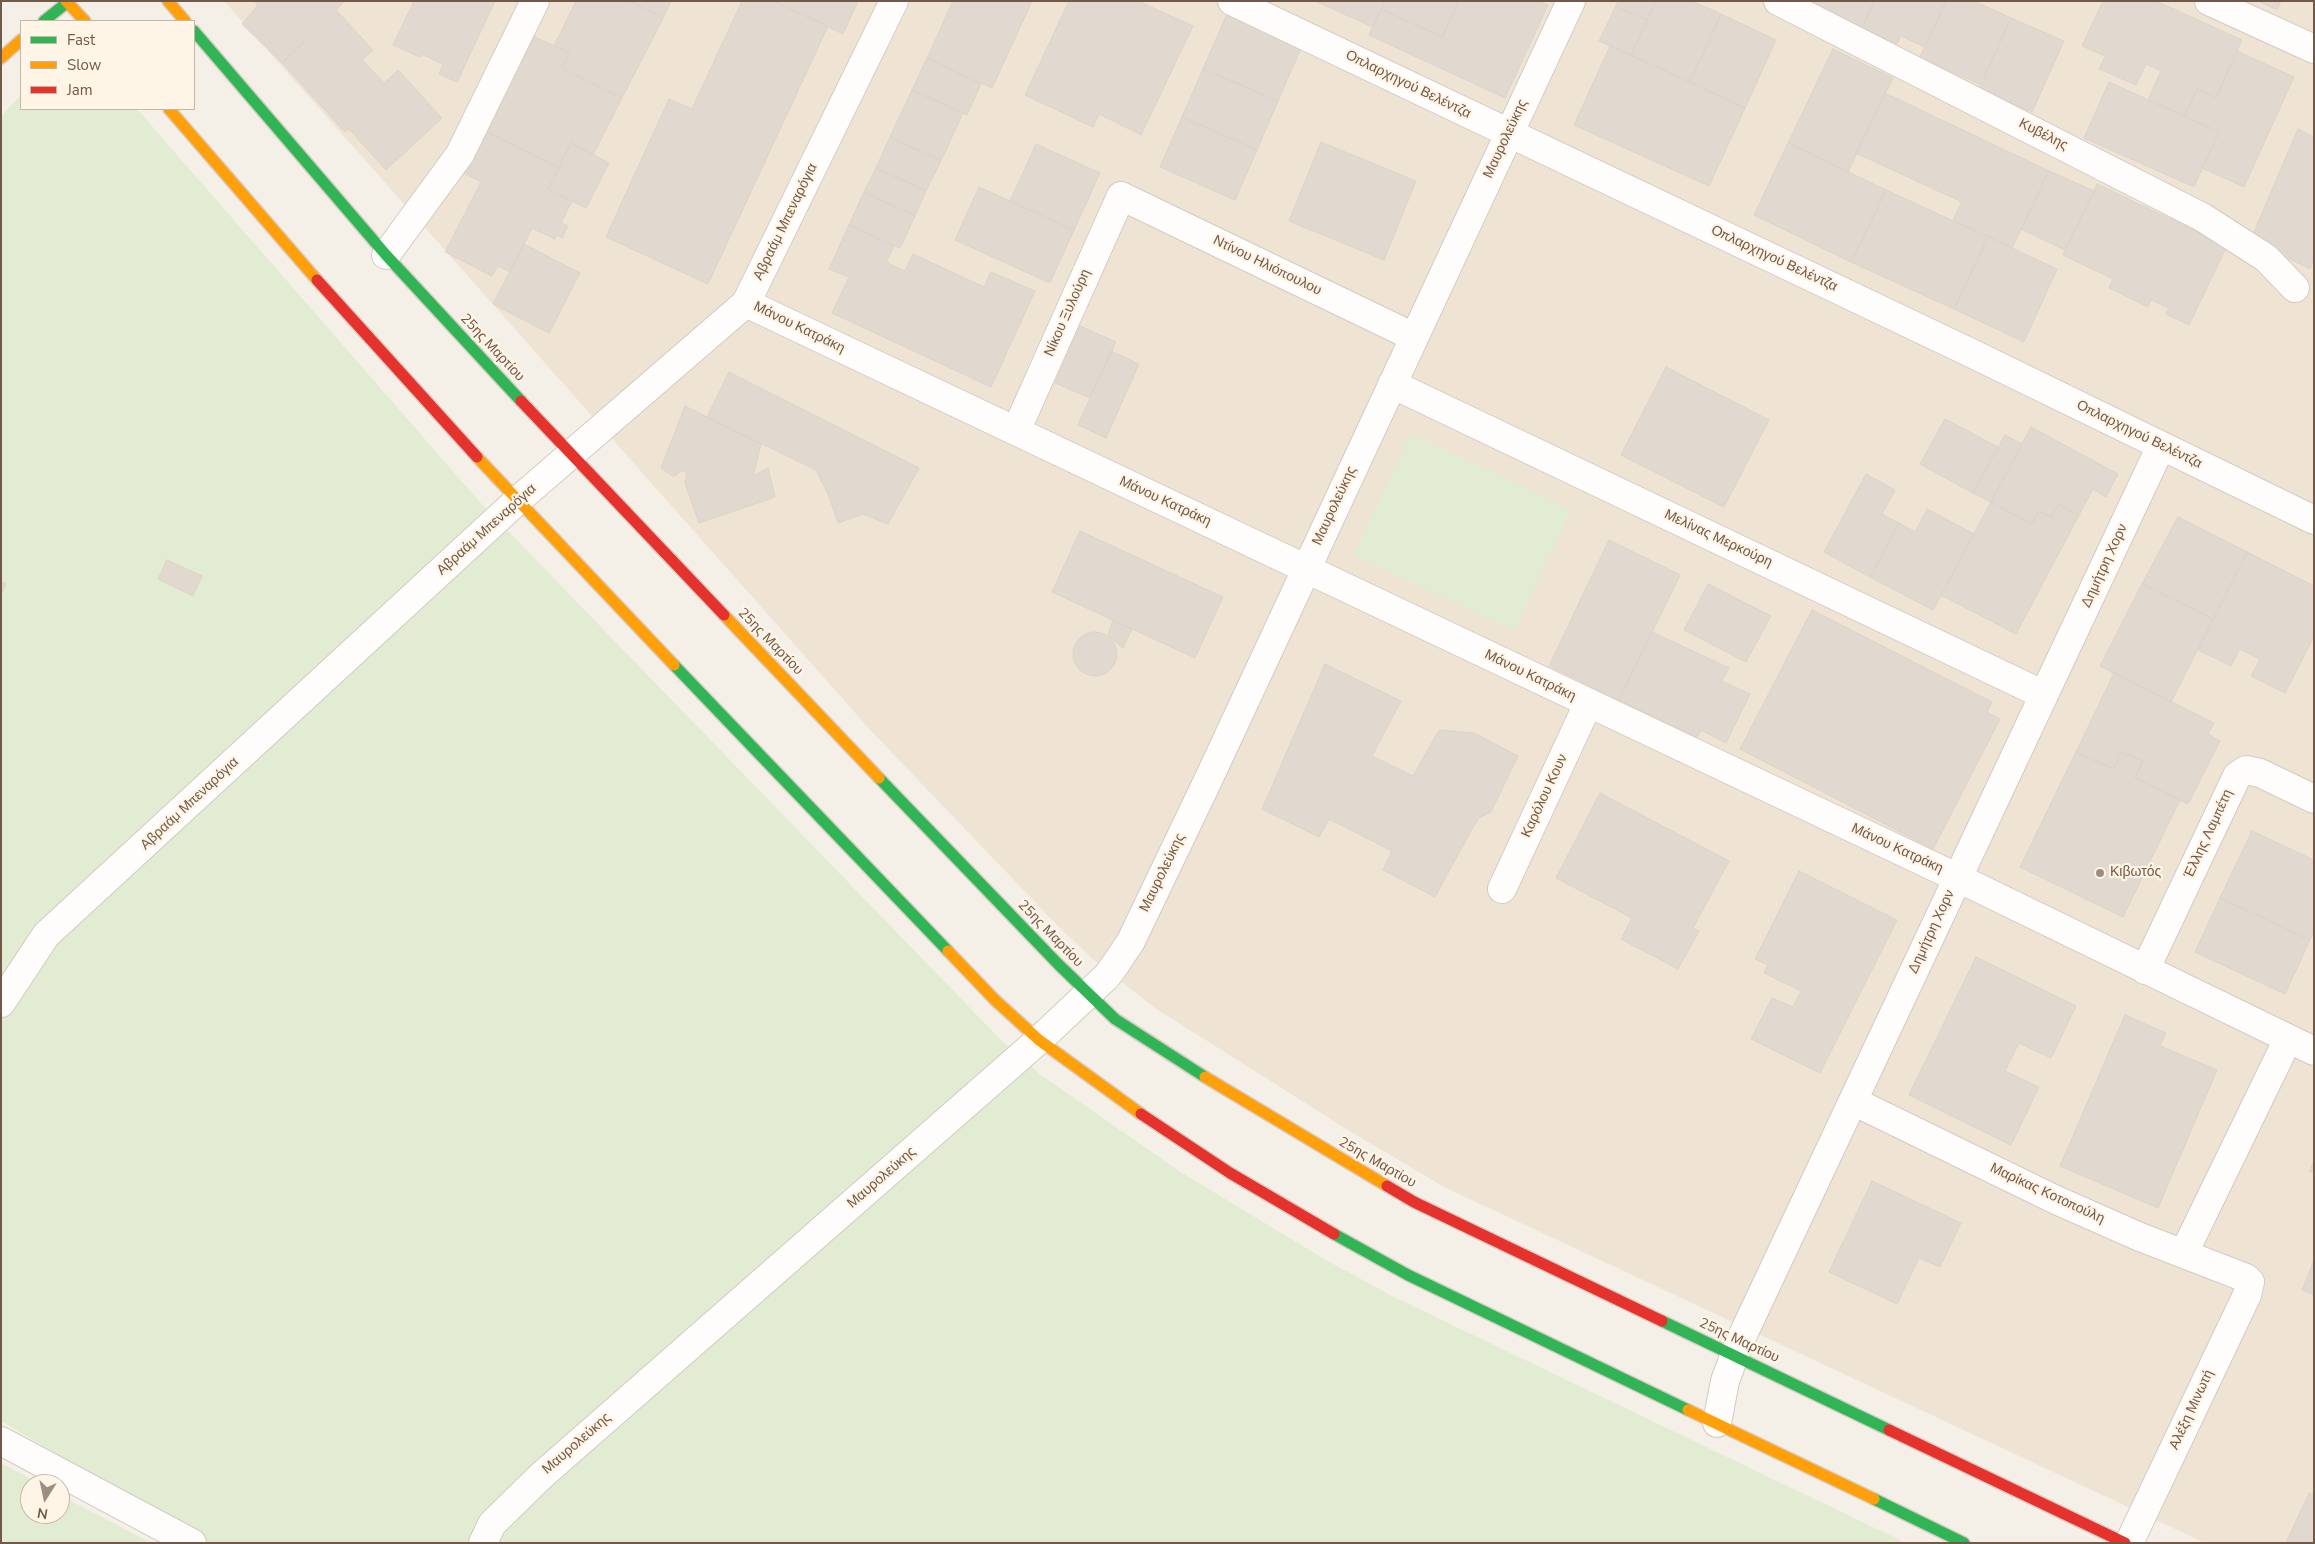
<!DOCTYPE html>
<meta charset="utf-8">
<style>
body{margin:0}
#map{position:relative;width:2315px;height:1544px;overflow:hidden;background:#f5f0e7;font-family:"Nunito Sans",sans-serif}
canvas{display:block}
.frame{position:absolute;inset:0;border:2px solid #715849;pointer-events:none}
.legend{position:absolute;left:20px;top:20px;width:175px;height:90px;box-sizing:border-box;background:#fff5e6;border:1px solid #c6b6a7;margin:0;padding:6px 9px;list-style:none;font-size:15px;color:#715849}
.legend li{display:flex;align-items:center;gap:10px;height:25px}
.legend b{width:25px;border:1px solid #c6b6a7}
.north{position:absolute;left:20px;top:1474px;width:50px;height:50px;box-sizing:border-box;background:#fff5e6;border:1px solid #c6b6a7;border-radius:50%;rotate:190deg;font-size:14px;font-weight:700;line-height:20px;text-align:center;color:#715849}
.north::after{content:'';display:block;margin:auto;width:18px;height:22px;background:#9f8d80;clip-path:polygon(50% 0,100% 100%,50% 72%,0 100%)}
</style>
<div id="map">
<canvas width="2315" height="1544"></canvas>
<div class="frame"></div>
<ul class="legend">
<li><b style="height:6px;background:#30b455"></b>Fast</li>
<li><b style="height:6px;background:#ff9f0a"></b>Slow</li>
<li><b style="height:6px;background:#e5322d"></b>Jam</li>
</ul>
<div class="north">N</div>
</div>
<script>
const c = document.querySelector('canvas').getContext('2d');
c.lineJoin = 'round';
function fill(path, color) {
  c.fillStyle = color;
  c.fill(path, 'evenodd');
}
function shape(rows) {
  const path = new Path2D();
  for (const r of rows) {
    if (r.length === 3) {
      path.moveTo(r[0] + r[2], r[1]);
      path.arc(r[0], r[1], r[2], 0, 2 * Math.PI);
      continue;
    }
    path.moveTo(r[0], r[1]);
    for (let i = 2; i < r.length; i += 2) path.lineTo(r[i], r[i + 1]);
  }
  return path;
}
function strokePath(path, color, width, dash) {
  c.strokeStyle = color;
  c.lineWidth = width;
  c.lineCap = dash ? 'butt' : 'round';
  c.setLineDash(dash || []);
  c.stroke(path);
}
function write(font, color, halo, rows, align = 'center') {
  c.font = font + ' "Nunito Sans",sans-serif';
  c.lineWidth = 4.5;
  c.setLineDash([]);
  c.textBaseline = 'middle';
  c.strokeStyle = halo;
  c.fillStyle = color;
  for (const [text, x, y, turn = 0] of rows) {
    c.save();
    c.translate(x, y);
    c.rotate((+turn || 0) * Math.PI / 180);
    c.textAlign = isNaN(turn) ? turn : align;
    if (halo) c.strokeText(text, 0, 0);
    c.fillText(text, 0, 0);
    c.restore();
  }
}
fill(shape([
 [224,1,2314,1,2314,1543,2205,1543,1444,1187,1348,1130,1155,1008,1096,962,1058,926,872,732]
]), '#efe3d4');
fill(shape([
 [21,95,21,109,137,109,478,500,1002,1041,1041,1075,1179,1171,1324,1259,1392,1296,1906,1543,208,1543,1,1421,1,116],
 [1411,433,1572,510,1514,631,1353,555],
 [1,1463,40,1484,30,1484,30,1514,60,1514,60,1495,151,1543,1,1543]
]), '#e1ecd2');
const building = shape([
 [254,1,345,1,282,63,242,24,258,5,254,1],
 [414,1,495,1,457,82,439,74,443,64,421,54,420,57,393,45,414,1],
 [576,1,629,1,663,18,622,98,562,68,569,53,554,46,576,1],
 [629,1,671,1,663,18,629,1],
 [742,1,774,1,828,26,708,284,606,237,669,99,692,109,742,1],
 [774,1,858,1,843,34,774,1],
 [953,1,1032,1,992,88,927,58,953,1],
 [1069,1,1138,1,1193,26,1141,135,1099,114,1093,127,1025,95,1069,1],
 [1315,1,1385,1,1373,27,1315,1],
 [1385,1,1459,1,1442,37,1381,9,1385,1],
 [1459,1,1539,1,1548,5,1505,98,1369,35,1381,9,1442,37,1459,1],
 [1618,1,1656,1,1647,20,1616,6,1618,1],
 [1656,1,1692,1,1721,14,1690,82,1631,55,1656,1],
 [1803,1,1874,1,1862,28,1803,1],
 [1874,1,1946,1,1925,47,1901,36,1897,44,1862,28,1874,1],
 [1946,1,1974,1,2011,18,1981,85,1920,57,1946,1],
 [2103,1,2156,1,2242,40,2216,98,2197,89,2185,116,2148,100,2161,71,2146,64,2136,85,2099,69,2105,56,2082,46,2103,1],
 [2258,1,2281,1,2277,10,2258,1],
 [1616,6,1647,20,1631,55,1599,41,1616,6],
 [337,11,373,50,362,60,384,83,398,70,442,118,386,170,349,129,345,132,282,63,337,11],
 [1227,14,1302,46,1278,101,1203,69,1227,14],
 [1721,14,1776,40,1745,108,1690,82,1721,14],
 [2011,18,2064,41,2032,112,1979,89,2011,18],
 [533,36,569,53,562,68,622,98,593,155,571,143,559,168,485,131,533,36],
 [1610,46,1745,108,1709,186,1574,125,1610,46],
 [1833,49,1893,78,1848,172,1788,143,1833,49],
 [2237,51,2294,77,2244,187,2202,168,2219,132,2185,116,2197,89,2216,98,2237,51],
 [927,58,981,84,967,115,912,90,927,58],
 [1203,69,1278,101,1257,150,1182,117,1203,69],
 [2109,82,2219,132,2194,187,2084,138,2109,82],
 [912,90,963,113,941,161,890,137,912,90],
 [1885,93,2049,171,2012,248,1953,220,1962,202,1856,153,1885,93],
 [1182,117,1257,150,1235,200,1160,167,1182,117],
 [2298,129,2314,137,2314,260,2310,269,2251,239,2298,129],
 [485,131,559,168,548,189,572,201,561,223,568,226,562,238,557,235,555,239,532,228,510,272,498,266,492,276,445,252,481,182,464,173,485,131],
 [890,137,941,161,926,191,876,168,890,137],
 [1321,142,1416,181,1384,260,1289,221,1321,142],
 [571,143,609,163,586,208,548,189,571,143],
 [1788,143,1886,190,1851,262,1754,215,1788,143],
 [1036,144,1100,173,1074,230,1010,201,1036,144],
 [876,168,926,191,915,216,864,192,876,168],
 [2049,171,2094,191,2065,250,2021,229,2049,171],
 [2097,184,2227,246,2189,325,2166,314,2169,308,2151,300,2148,307,2109,288,2113,279,2063,255,2097,184],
 [979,187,1074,230,1050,283,955,240,979,187],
 [1886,190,1988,237,1954,309,1851,262,1886,190],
 [864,192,915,216,900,248,849,225,864,192],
 [849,225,894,246,886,262,905,271,913,254,984,287,991,272,1035,291,991,387,832,313,849,277,829,269,849,225],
 [1988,237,2057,269,2024,342,1954,309,1988,237],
 [524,244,580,273,549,333,493,304,524,244],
 [1080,326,1116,342,1090,398,1055,383,1080,326],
 [1111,351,1139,364,1106,438,1078,425,1111,351],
 [1666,367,1769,420,1724,507,1621,455,1666,367],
 [729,372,919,468,888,524,863,514,838,523,828,494,816,470,707,417,729,372],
 [685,406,761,444,753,476,768,468,775,497,699,523,685,483,687,473,682,470,674,477,661,468,685,406],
 [1945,419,1998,447,1973,493,1920,464,1945,419],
 [2031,427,2118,474,2106,497,2093,489,2079,515,2058,504,2051,517,2039,511,2032,524,1991,502,2031,427],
 [2005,435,2022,444,1991,502,1973,493,2005,435],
 [1866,474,1895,490,1882,514,1899,523,1870,577,1824,552,1866,474],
 [1991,502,2032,524,2039,511,2051,517,2058,504,2079,515,2016,634,1941,595,1991,502],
 [1927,509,1974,534,1933,610,1870,577,1899,523,1915,532,1927,509],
 [2178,517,2247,552,2213,619,2142,584,2178,517],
 [1080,531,1223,597,1195,658,1052,592,1080,531],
 [1609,540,1680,575,1619,700,1549,666,1609,540],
 [2247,552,2314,586,2314,636,2285,693,2251,676,2260,659,2240,649,2231,666,2198,650,2247,552],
 [167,560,202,576,193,596,158,579,167,560],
 [1,581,6,584,1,594,1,581],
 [1708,584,1771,616,1746,662,1684,630,1708,584],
 [2142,584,2213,619,2171,702,2100,666,2142,584],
 [1812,610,1992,702,1987,712,2000,719,1933,849,1740,749,1812,610],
 [1113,620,1132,629,1123,648,1108,635,1113,620],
 [1095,654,22],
 [1652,632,1729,668,1722,681,1750,694,1726,743,1701,730,1697,737,1619,700,1652,632],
 [1325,664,1401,701,1372,756,1413,776,1439,730,1474,733,1518,756,1491,812,1479,818,1472,829,1435,897,1383,870,1392,851,1329,819,1319,837,1262,809,1325,664],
 [2114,673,2214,723,2208,734,2220,741,2188,804,2135,778,2143,761,2121,752,2113,769,2076,752,2114,673],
 [2076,752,2113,769,2121,752,2143,761,2135,778,2180,800,2123,917,2020,867,2076,752],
 [1600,793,1729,861,1693,928,1699,931,1678,969,1621,939,1632,918,1556,878,1600,793],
 [2252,831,2314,860,2314,932,2310,940,2220,898,2252,831],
 [1799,871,1897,920,1820,1073,1751,1039,1772,998,1793,1007,1801,991,1764,973,1768,965,1755,959,1799,871],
 [2220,898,2310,940,2285,994,2195,952,2220,898],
 [1976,957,2076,1006,2051,1058,2019,1043,2005,1071,2039,1087,2011,1145,1909,1095,1976,957],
 [2125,1015,2166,1033,2160,1046,2217,1070,2158,1208,2060,1166,2125,1015],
 [2314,1161,2314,1173,2309,1171,2314,1161],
 [1872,1181,1961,1223,1940,1267,1919,1258,1897,1304,1829,1272,1872,1181],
 [2314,1260,2314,1295,2302,1290,2314,1260],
 [2309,1493,2314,1495,2314,1543,2286,1543,2309,1493]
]);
fill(building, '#e1d8cf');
strokePath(building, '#ded3c9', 1);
const street = shape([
 [1232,1,1969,352,2314,520],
 [1778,1,2202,217,2266,258,2295,288],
 [2209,1,2314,49],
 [386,255,460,154,535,1],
 [746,303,1958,878,2314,1051],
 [1392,384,2044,695],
 [1016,431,1121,196,1414,337],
 [1502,889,1588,704],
 [2145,970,2237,776,2246,770,2260,773,2314,799],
 [1,1003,46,935,517,501,746,303,894,1],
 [1853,1101,2056,1200,2140,1237,2246,1278,2250,1282,2247,1295,2129,1543],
 [2184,1253,2288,1039],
 [1717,1423,1725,1381,1739,1343,2161,446],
 [1,1441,192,1543],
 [483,1543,492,1524,541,1476,1039,1040,1107,976,1115,965,1131,941,1210,776,1571,1]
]);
const fast = shape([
 [44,21,69,1],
 [194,31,386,255,521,401],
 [674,665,948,951],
 [879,778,1059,965,1115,1019,1205,1077],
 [1334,1234,1408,1275,1688,1410],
 [1662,1321,1889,1430],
 [1874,1499,1964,1543]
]);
const slow = shape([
 [66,1,85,21],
 [168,1,185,21],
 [1,58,21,40],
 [169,109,317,280],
 [477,457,674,665],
 [724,615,879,778],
 [948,951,995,1000,1039,1040,1141,1114],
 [1205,1077,1387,1186],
 [1688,1410,1874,1499]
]);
const jam = shape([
 [317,280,477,457],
 [521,401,724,615],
 [1141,1114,1230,1173,1334,1234],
 [1387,1186,1414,1202,1662,1321],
 [1889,1430,2125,1543]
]);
strokePath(street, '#d3cbc2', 30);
strokePath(fast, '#d6ccc3', 14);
strokePath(slow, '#d6ccc3', 14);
strokePath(jam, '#d6ccc3', 14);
strokePath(street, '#fefdfb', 28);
strokePath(fast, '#30b455', 11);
strokePath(slow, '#ff9f0a', 11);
strokePath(jam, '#e5322d', 11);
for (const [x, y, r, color] of [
 [2100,873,5,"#9f8d80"]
]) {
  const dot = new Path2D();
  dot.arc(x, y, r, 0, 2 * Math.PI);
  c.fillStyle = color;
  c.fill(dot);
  strokePath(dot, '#fff5e6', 2);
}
write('14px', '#715849', '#fff5e6', [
 ["Οπλαρχηγού Βελέντζα",1408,85,26],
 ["Κυβέλης",2043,135,27],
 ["Μαυρολεύκης",1506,139,-65],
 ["Αβραάμ Μπεναρόγια",786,222,-64],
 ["Οπλαρχηγού Βελέντζα",1774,259,25],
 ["Ντίνου Ηλιόπουλου",1267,266,26],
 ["Νίκου Ξυλούρη",1068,313,-66],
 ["Μάνου Κατράκη",799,328,26],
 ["25ης Μαρτίου",492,348,47],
 ["Οπλαρχηγού Βελέντζα",2139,435,26],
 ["Μάνου Κατράκη",1165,502,25],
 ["Μαυρολεύκης",1335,506,-65],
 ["Αβραάμ Μπεναρόγια",487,530,-42],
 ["Μελίνας Μερκούρη",1718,539,25],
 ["Δημήτρη Χορν",2105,566,-65],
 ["25ης Μαρτίου",770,642,46],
 ["Μάνου Κατράκη",1530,676,26],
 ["Καρόλου Κουν",1545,796,-65],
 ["Αβραάμ Μπεναρόγια",190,804,-43],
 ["Έλλης Λαμπέτη",2209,834,-65],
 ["Μάνου Κατράκη",1897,849,25],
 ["Μαυρολεύκης",1163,873,-64],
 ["Δημήτρη Χορν",1932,932,-65],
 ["25ης Μαρτίου",1050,934,46],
 ["25ης Μαρτίου",1377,1163,30],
 ["Μαυρολεύκης",882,1178,-41],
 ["Μαρίκας Κοτοπούλη",2047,1194,25],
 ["25ης Μαρτίου",1739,1341,25],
 ["Αλέξη Μινωτή",2192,1410,-65],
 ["Μαυρολεύκης",577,1444,-41]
]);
write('14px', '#715849', '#fff5e6', [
 ["Κιβωτός",2110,873]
], 'left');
</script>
